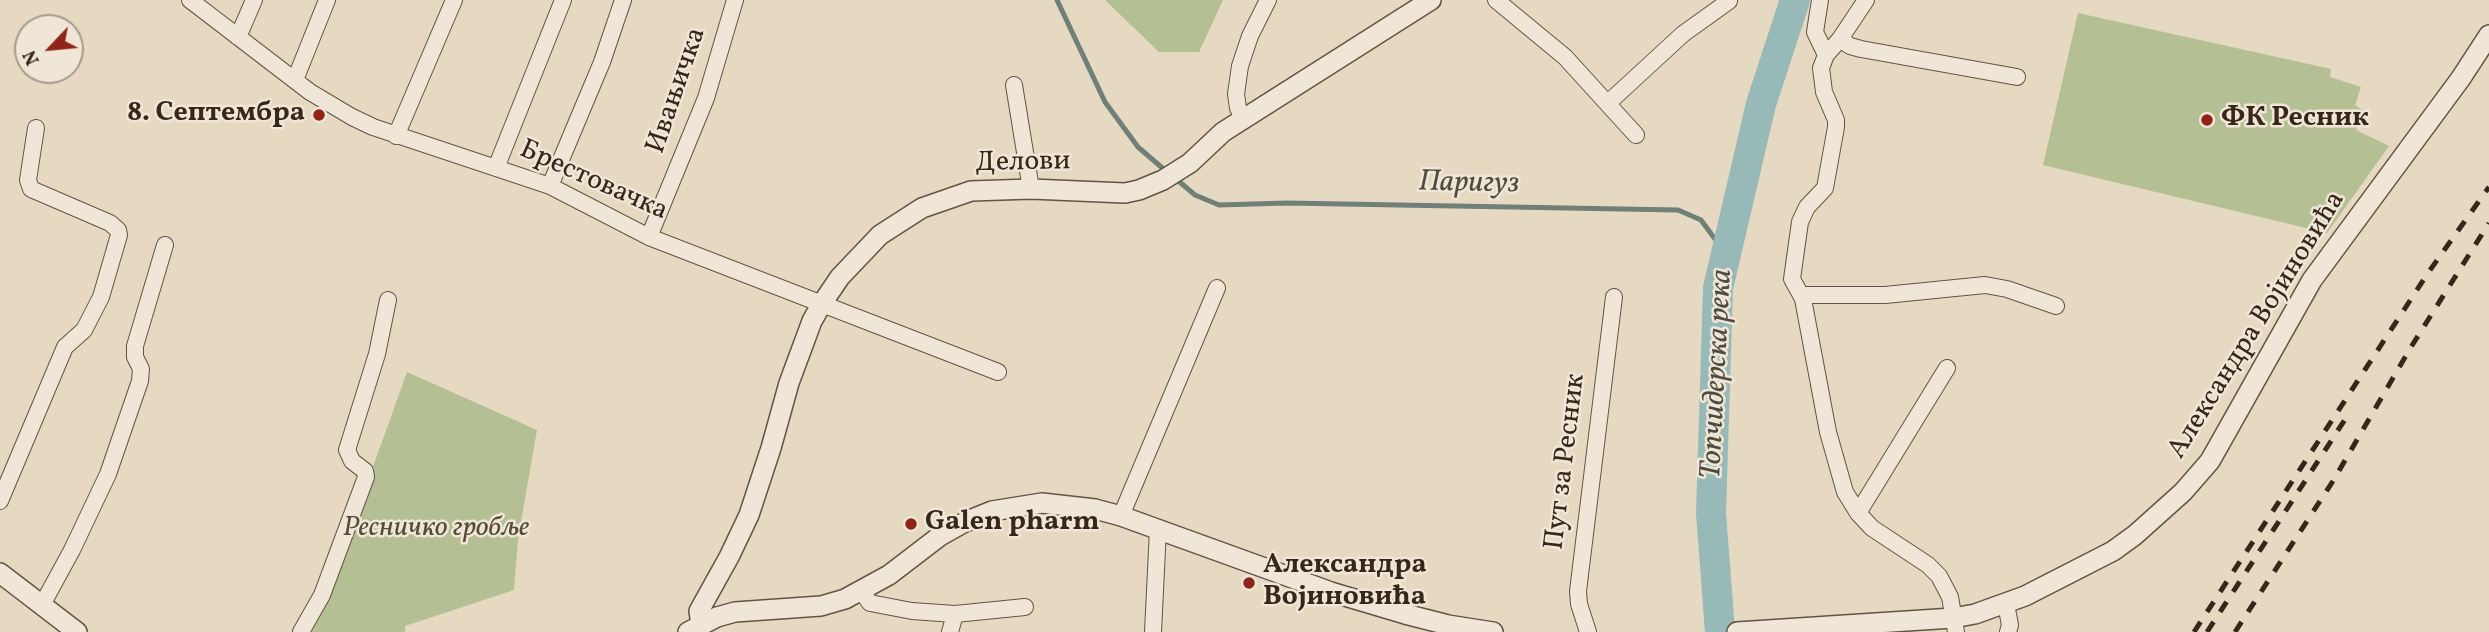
<!DOCTYPE html>
<meta charset="utf-8">
<style>
body{margin:0}
#map{position:relative;width:2489px;height:632px;overflow:hidden;background:#e6d9c1;font-family:Vollkorn,serif}
canvas{display:block}
.north{position:absolute;left:14px;top:14px;width:70px;height:70px;box-sizing:border-box;background:#efe6d7;border:2px solid #a59a8b;border-radius:50%;rotate:244deg;font-size:19px;font-weight:700;line-height:28px;text-align:center;color:#362718}
.north::after{content:'';display:block;margin:auto;width:24px;height:32px;background:#8f2418;clip-path:polygon(50% 0,100% 100%,50% 72%,0 100%)}
</style>
<div id="map">
<canvas width="2489" height="632"></canvas>
<div class="north">N</div>
</div>
<script>
const c = document.querySelector('canvas').getContext('2d');
c.lineJoin = 'round';
function fill(path, color) {
  c.fillStyle = color;
  c.fill(path, 'evenodd');
}
function shape(rows) {
  const path = new Path2D();
  for (const r of rows) {
    path.moveTo(r[0], r[1]);
    for (let i = 2; i < r.length; i += 2) path.lineTo(r[i], r[i + 1]);
  }
  return path;
}
function strokePath(path, color, width, dash) {
  c.strokeStyle = color;
  c.lineWidth = width;
  c.lineCap = dash ? 'butt' : 'round';
  c.setLineDash(dash || []);
  c.stroke(path);
}
function write(font, color, halo, rows, align = 'center') {
  c.font = font + ' Vollkorn,serif';
  c.lineWidth = 5;
  c.setLineDash([]);
  c.textBaseline = 'middle';
  c.strokeStyle = halo;
  c.fillStyle = color;
  for (const [text, x, y, turn = 0] of rows) {
    c.save();
    c.translate(x, y);
    c.rotate((+turn || 0) * Math.PI / 180);
    c.textAlign = isNaN(turn) ? turn : align;
    if (halo) c.strokeText(text, 0, 0);
    c.fillText(text, 0, 0);
    c.restore();
  }
}
fill(shape([
 [1105,0,1223,0,1199,52,1159,52],
 [2078,13,2331,69,2330,77,2361,87,2355,105,2364,111,2356,130,2389,146,2327,233,2043,165],
 [407,372,537,430,518,539,514,590,405,626,405,632,305,632,328,592]
]), '#b4bf93');
strokePath(shape([
 [1057,0,1105,102,1138,147,1167,172],
 [1175,178,1195,195,1219,205,1287,203,1678,210,1701,220,1726,254]
]), '#707f78', 5);
strokePath(shape([
 [1720,632,1711,513,1718,288,1761,104,1795,0]
]), '#97b9b8', 30);
const minor = shape([
 [190,0,310,92,352,117,373,127,550,186,649,237,998,372],
 [1496,0,1565,57,1636,135],
 [1820,0,1815,32,1826,55],
 [1866,0,1840,39,1826,55,1821,68,1824,92,1836,120,1836,127,1825,188,1807,207,1800,222,1792,279,1803,299,1828,432,1845,492,1858,513,1872,528,1928,565,1939,576,1950,597,1956,632],
 [238,37,254,0],
 [1840,39,1850,46,1861,49,2017,77],
 [295,80,327,0],
 [1014,85,1031,189],
 [1608,103,1683,34,1729,1],
 [1243,119,1238,108,1236,94,1240,66,1250,36,1268,0],
 [396,136,454,0],
 [496,168,563,0],
 [550,186,602,62,623,0],
 [649,237,706,98,735,0],
 [1801,295,1885,295,1985,285,2007,289,2056,306],
 [0,501,65,347,84,330,101,297,119,235,118,230,110,223,31,189,28,180,36,128],
 [1858,513,1947,368],
 [1121,516,1217,288],
 [862,592,870,603,912,611,955,614,1025,607],
 [2006,604,2010,625,2008,632],
 [42,605,72,550,108,474,140,381,141,369,135,357,135,346,165,245],
 [301,632,322,595,366,477,365,471,352,461,347,450,377,354,388,300],
 [950,632,955,614],
 [1153,632,1158,529],
 [1588,632,1579,604,1578,591,1614,297]
]);
const tertiary = shape([
 [0,573,77,632],
 [701,625,699,611,729,557,749,515,771,448,789,383,812,321,821,305,840,277,880,235,922,208,971,191,1031,189,1125,193,1139,190,1163,180,1190,163,1223,132,1431,0],
 [688,632,717,617,735,612,821,606,845,599,889,575,940,536,965,522,992,511,1042,503,1095,509,1121,516,1331,592,1405,614,1448,625,1493,632],
 [1737,632,1953,618,1975,614,2025,596,2113,551,2135,535,2183,492,2210,461,2312,280,2461,78,2489,35]
]);
strokePath(minor, '#625442', 18);
strokePath(tertiary, '#625442', 22);
strokePath(minor, '#efe6d7', 16);
strokePath(tertiary, '#efe6d7', 19);
strokePath(shape([
 [2194,632,2428,273,2489,187],
 [2207,632,2346,418],
 [2235,632,2333,481,2411,347,2489,223]
]), '#362718', 5, [12, 12]);
for (const [x, y, r, color] of [
 [319,115,7,"#8f2418"],
 [2207,120,7,"#8f2418"],
 [911,524,7,"#8f2418"],
 [1249,583,7,"#8f2418"]
]) {
  const dot = new Path2D();
  dot.arc(x, y, r, 0, 2 * Math.PI);
  c.fillStyle = color;
  c.fill(dot);
  strokePath(dot, '#efe6d7', 2.5);
}
write('28px', '#362718', '#efe6d7', [
 ["Ивањичка",678,91,-71],
 ["Делови",1023,164,-1],
 ["Брестовачка",593,182,24],
 ["Александра Војиновића",2258,326,-58],
 ["Пут за Ресник",1567,462,-83]
]);
write('bold 28px', '#362718', '#efe6d7', [
 ["8. Септембра",305,115,"right"],
 ["ФК Ресник",2221,120],
 ["Galen pharm",925,524],
 ["Александра",1263,567],
 ["Војиновића",1263,599]
], 'left');
write('italic 28px', '#564d37', '#efe6d7', [
 ["Ресничко гробље",436,530]
]);
write('italic 30px', '#4e4c40', '#efe6d7', [
 ["Паригуз",1469,185,1],
 ["Топчидерска река",1719,374,-87]
]);
</script>
